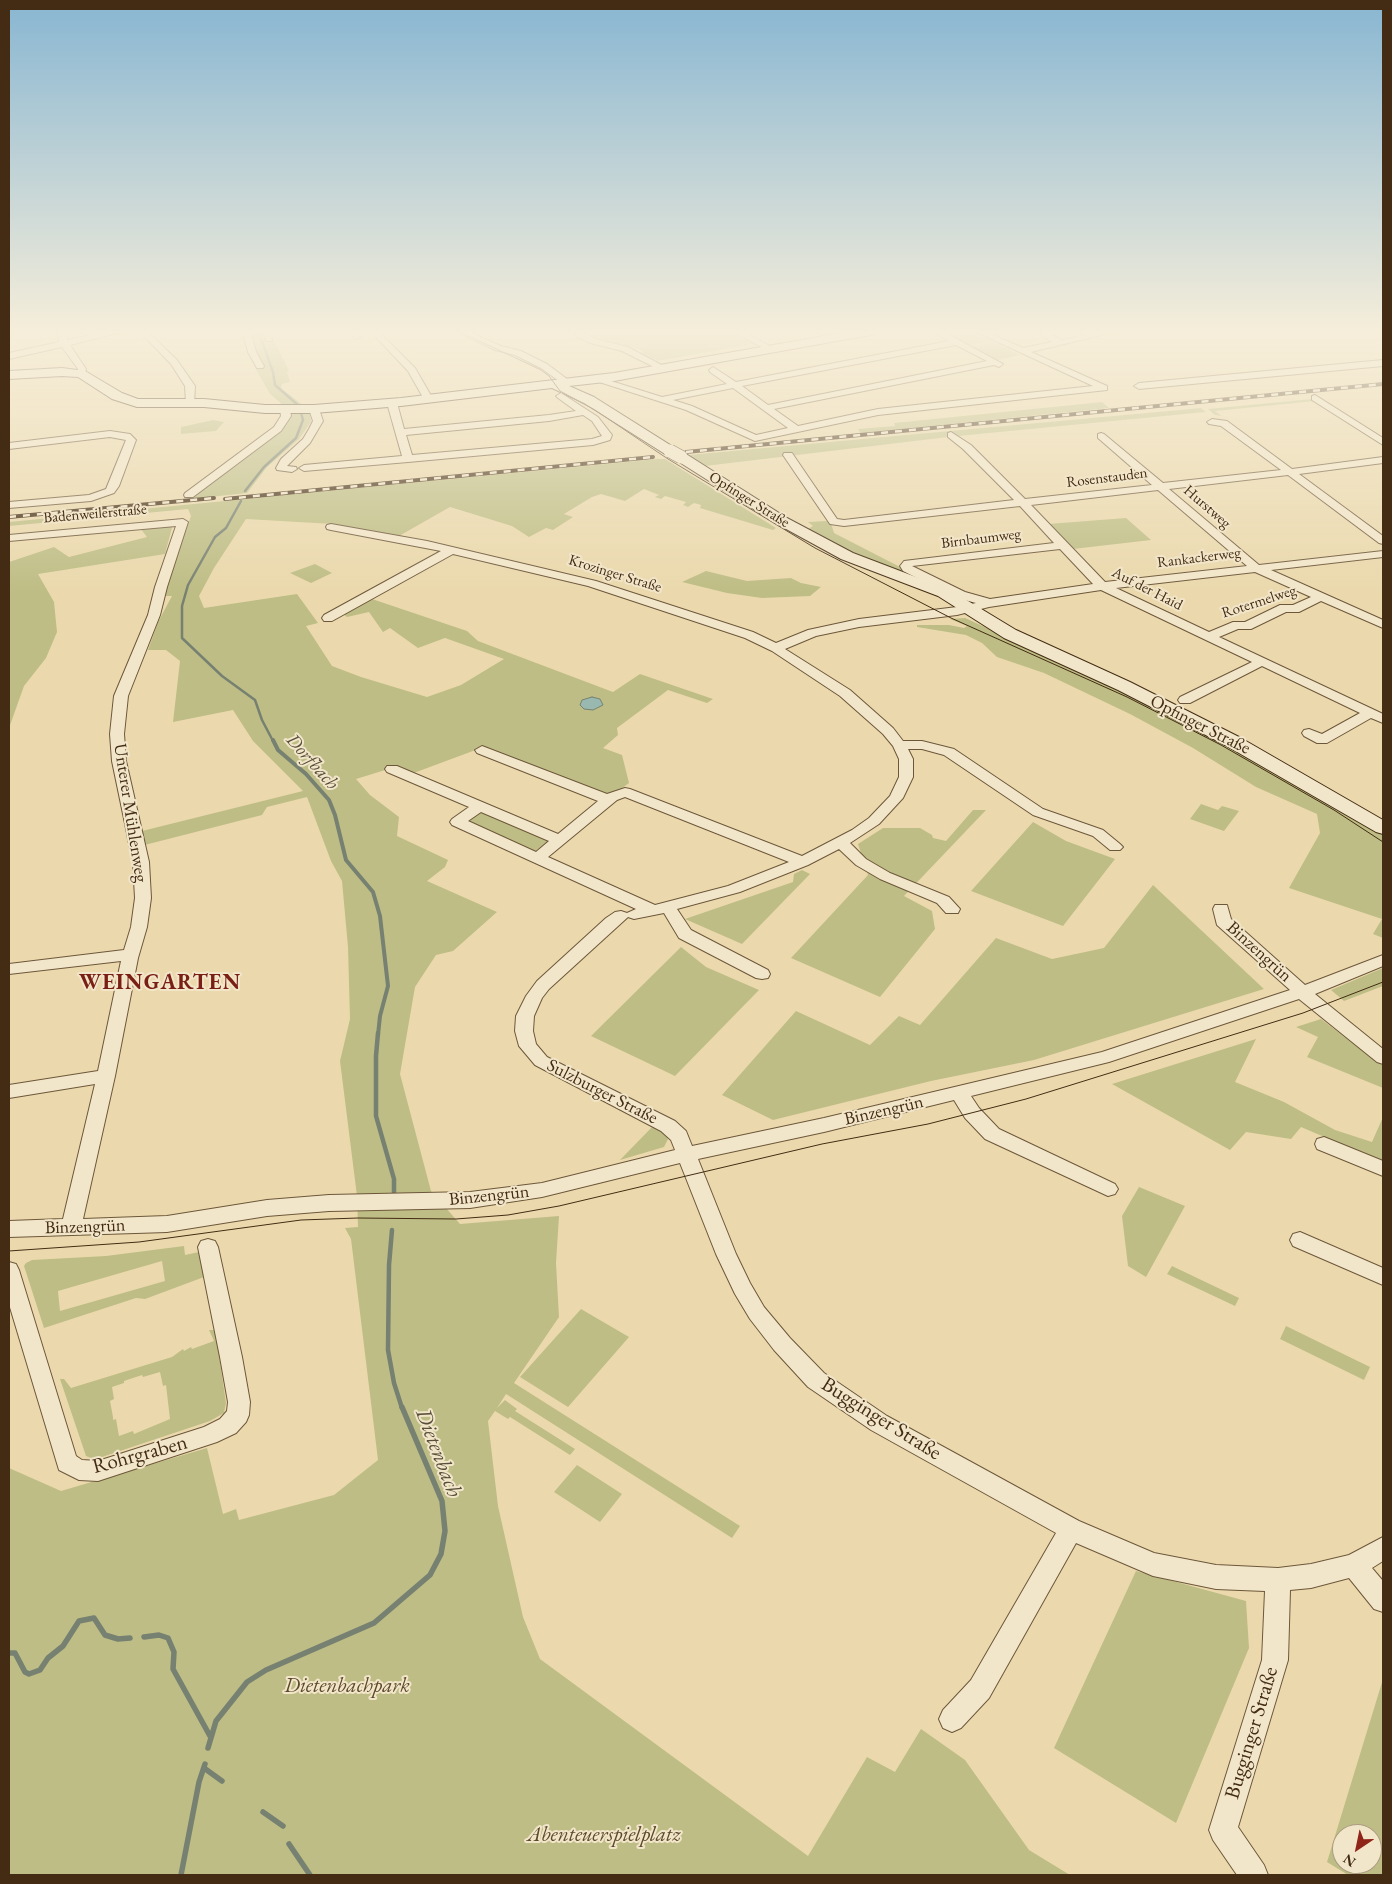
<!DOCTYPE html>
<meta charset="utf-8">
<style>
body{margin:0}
#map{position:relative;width:1392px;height:1884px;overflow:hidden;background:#ebd9ad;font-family:"EB Garamond",serif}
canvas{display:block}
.frame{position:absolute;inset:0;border:10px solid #432c13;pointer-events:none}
.north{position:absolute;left:1332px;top:1824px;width:50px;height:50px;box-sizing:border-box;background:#f2e6ca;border:1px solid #ac9c81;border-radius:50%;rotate:214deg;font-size:14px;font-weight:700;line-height:20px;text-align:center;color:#432c13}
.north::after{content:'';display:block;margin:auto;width:18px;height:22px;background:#8f2418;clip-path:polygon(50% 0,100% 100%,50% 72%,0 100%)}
</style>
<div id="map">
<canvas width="1392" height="1884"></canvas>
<div class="frame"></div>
<div class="north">N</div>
</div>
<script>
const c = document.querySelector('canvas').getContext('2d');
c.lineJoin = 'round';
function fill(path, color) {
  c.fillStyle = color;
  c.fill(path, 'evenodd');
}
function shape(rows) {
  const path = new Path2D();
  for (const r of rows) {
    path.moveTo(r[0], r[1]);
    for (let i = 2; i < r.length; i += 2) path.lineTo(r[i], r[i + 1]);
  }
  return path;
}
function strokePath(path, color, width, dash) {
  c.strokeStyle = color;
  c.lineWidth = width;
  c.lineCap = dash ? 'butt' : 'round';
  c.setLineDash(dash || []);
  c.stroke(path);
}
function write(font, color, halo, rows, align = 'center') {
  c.font = font + ' "EB Garamond",serif';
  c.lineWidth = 4;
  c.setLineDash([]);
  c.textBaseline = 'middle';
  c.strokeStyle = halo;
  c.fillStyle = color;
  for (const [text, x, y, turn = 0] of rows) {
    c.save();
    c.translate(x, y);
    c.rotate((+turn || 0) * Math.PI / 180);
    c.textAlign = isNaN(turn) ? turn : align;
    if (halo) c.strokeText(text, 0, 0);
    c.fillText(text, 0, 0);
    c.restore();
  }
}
fill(shape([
 [243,330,269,331,289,370,287,372,290,382,282,384,281,388,304,406,310,413,311,422,299,439,267,467,247,493,191,499,282,429,284,406,270,394,255,368],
 [582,330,731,330,758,343,658,361,643,354,642,351,638,349,592,336],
 [939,330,968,330,991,341,970,345],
 [994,342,1020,355,998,360,972,347],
 [1312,399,1315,401,1215,411,1222,416,1215,415,1208,409],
 [1102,402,1109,408,860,433,858,429,895,426,894,423],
 [1201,408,1206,412,948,437,705,466,688,455],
 [213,420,224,422,216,431,181,434,181,427],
 [657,459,665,459,776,528,773,530,700,508,701,505,694,503,688,507,683,505,686,502,665,496,661,499,655,497,659,495,644,489,625,501,601,494,592,497,564,514,573,517,553,530,546,528,529,537,512,526,450,507,399,536,333,524,246,519,214,568,199,596,204,608,297,594,318,623,306,626,332,666,361,677,427,697,461,685,504,659,445,638,418,648,390,628,383,632,369,612,347,617,342,613,372,599,467,631,478,641,613,692,640,674,713,699,707,703,668,690,617,728,618,735,603,748,622,755,629,783,609,798,481,748,411,774,395,767,356,779,370,795,399,817,397,836,448,860,445,867,427,881,497,912,453,951,436,955,415,987,400,1074,431,1191,460,1224,559,1216,556,1263,559,1317,514,1383,740,1526,732,1538,506,1394,497,1408,505,1400,517,1409,515,1411,575,1449,570,1455,510,1417,508,1419,495,1411,488,1421,498,1506,523,1617,540,1659,808,1856,867,1757,895,1772,921,1729,965,1760,1029,1850,1070,1875,9,1875,9,1468,61,1491,207,1448,223,1514,236,1509,239,1520,334,1495,378,1460,351,1239,345,1228,358,1227,357,1196,340,1061,350,1019,348,947,342,881,331,861,307,797,267,807,262,815,129,849,126,835,303,791,253,741,233,710,173,722,180,661,166,650,148,650,158,622,172,596,164,596,169,577,191,516,188,509,9,526,9,522],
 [1126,518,1151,540,1073,549,1048,524],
 [826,521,831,523,834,533,904,569,900,571,858,556,808,529,813,526,808,522],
 [173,524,165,554,38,574,54,602,57,632,46,658,24,686,9,728,9,562,54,547,69,557,147,537,140,528],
 [315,564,332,573,311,583,290,573],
 [706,571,747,581,791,578,801,583,821,587,810,596,762,598,727,593,682,582],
 [965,618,1082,671,1180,719,1366,823,1383,835,1383,938,1373,934,1382,919,1289,888,1320,833,1317,814,1256,787,1193,748,1130,714,1044,673,997,657,982,643,966,635,917,627,917,625,949,625,964,628,967,626,950,619],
 [1201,804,1218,810,1222,806,1239,811,1224,831,1190,819],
 [973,810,986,810,904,896,932,911,935,929,880,997,791,958,868,875,858,844,883,828,920,828,932,835,933,838,946,841],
 [479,811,549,841,535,851,465,821],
 [1033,822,1066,841,1115,859,1063,926,971,891],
 [802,870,810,874,742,944,685,919,793,882,794,874],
 [1153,885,1264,989,1034,1060,931,1081,773,1120,722,1095,796,1011,870,1045,899,1016,920,1025,996,938,1052,959,1104,948],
 [681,947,706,967,759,990,675,1076,591,1036],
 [1383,968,1383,986,1344,1001,1331,990],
 [1321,1019,1383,1066,1383,1088,1307,1057,1318,1037,1296,1027],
 [1256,1039,1235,1082,1284,1102,1335,1130,1372,1142,1383,1117,1383,1162,1301,1127,1291,1139,1246,1132,1230,1150,1112,1084],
 [653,1126,664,1133,668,1139,664,1147,620,1160],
 [1139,1187,1185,1206,1146,1277,1128,1266,1122,1216],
 [184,1246,185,1255,199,1252,204,1277,145,1299,136,1298,44,1328,24,1266,26,1263,32,1260,106,1256],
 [162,1261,165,1281,60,1311,58,1291],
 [1172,1266,1239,1298,1235,1306,1167,1274],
 [581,1309,629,1337,568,1407,520,1377],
 [1286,1326,1370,1367,1364,1380,1280,1339],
 [209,1330,215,1330,218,1348,226,1403,224,1413,210,1421,99,1458,94,1459,86,1456,60,1379,64,1379,71,1388,172,1357,183,1349,184,1351,191,1347,192,1349,214,1341],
 [160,1372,163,1386,166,1385,170,1419,134,1434,133,1431,119,1436,116,1419,113,1420,113,1417,110,1401,114,1399,112,1387,124,1383,124,1381,142,1375,143,1377],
 [577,1465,622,1494,600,1522,554,1492],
 [1136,1571,1246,1601,1249,1648,1176,1823,1054,1748],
 [1383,1679,1383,1875,1348,1875,1327,1862],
 [1342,1834,1372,1834,1372,1864,1342,1864]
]), '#bebd85');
const water = shape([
 [592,697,600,699,603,705,593,710,584,709,580,705,582,700,592,697]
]);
fill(water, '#99b9b0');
strokePath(water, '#778171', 1);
strokePath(shape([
 [245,491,264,467,296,438,303,420,299,406,275,385,273,372,258,330],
 [241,501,226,528,215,537,188,585,182,606,182,638,222,676,255,700,262,720,273,741]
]), '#778171', 2.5);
strokePath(shape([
 [273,740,278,750,306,774,329,800,335,815,346,860,373,892,380,916,388,986,380,1016,378,1035]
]), '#778171', 4);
strokePath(shape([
 [378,1033,376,1056,376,1116,394,1179,394,1194],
 [392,1230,389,1265,388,1350,394,1383,402,1408]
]), '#778171', 4.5);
strokePath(shape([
 [144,1637,159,1635,168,1638,174,1652,173,1669,210,1736],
 [9,1653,15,1653,25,1672,29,1674,40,1670,48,1658,63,1646,79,1621,94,1618,105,1635,118,1639,130,1638],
 [208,1748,216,1721,247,1682,266,1670,374,1623,430,1575,441,1554,445,1531,442,1501,402,1407],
 [204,1768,222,1781],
 [263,1812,283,1826],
 [289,1844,310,1875],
 [181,1875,199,1782,205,1764]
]), '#778171', 5.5);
const street = shape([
 [59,330,67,330,67,340,116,330,130,330,70,345,86,369,84,376,81,377,77,374,78,369,62,347,9,359,9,353,59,342,59,330],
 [138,330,146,330,177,360,195,386,194,405,188,405,186,403,185,386,171,364,138,330],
 [242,330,250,330,256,352,264,366,263,368,257,368,248,352,242,330],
 [263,330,271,330,272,341,266,341,263,330],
 [348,330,356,330,362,337,355,339,348,330],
 [369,330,377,330,415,368,433,399,431,401,425,401,408,371,369,330],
 [454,330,464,330,501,346,521,351,547,364,571,382,569,384,563,384,541,368,515,355,495,350,454,330],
 [731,330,741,330,775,349,768,351,731,330],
 [930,330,940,330,1003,364,999,367,994,365,774,409,798,426,878,409,1093,386,972,330,982,330,1023,348,1052,342,1040,334,1051,330,1065,330,1064,332,1052,335,1062,340,1108,330,1122,330,1031,352,1107,386,1107,390,878,415,755,441,686,410,590,379,595,376,662,397,727,384,710,372,709,370,713,367,736,382,949,341,930,330],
 [956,345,987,361,768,405,742,386,956,345],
 [733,388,788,428,756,435,692,406,673,400,733,388],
 [579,331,596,339,628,347,667,368,666,370,660,370,622,351,590,343,576,336,575,334,579,331],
 [1383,360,1383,366,1139,389,1134,386,1139,383,1383,360],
 [561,393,598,417,612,435,610,440,593,445,408,462,304,471,299,468,304,465,402,456,387,403,389,401,395,401,397,403,404,429,549,415,576,411,558,398,556,396,561,393],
 [583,415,592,421,602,436,592,439,412,455,406,435,549,421,583,415],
 [1315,395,1383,438,1383,445,1312,400,1312,396,1315,395],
 [285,406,290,409,291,416,281,431,193,497,185,497,184,495,185,493,274,427,281,416,280,409,285,406],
 [314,406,319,409,323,421,310,443,287,466,296,467,297,469,292,472,277,470,276,468,281,459,303,439,309,429,313,421,309,409,314,406],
 [1212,419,1227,421,1292,469,1383,457,1383,463,1299,474,1383,536,1383,544,1379,543,1288,475,1169,489,1259,565,1383,551,1383,557,1271,570,1383,620,1383,628,1321,601,1299,612,1286,612,1251,629,1238,629,1219,637,1383,714,1383,723,1371,718,1327,743,1317,743,1304,736,1302,733,1304,730,1309,729,1322,734,1360,713,1262,666,1190,703,1180,703,1178,700,1180,697,1252,662,1101,590,989,607,957,615,859,627,816,636,785,649,850,690,893,728,903,741,922,741,954,749,1043,809,1103,830,1120,844,1123,847,1120,850,1110,850,1093,836,1033,815,944,755,922,749,908,749,913,759,913,777,903,798,879,824,850,843,866,859,890,873,949,897,960,909,958,913,946,913,937,903,880,879,856,865,839,849,808,865,740,892,677,909,691,930,768,970,770,974,768,978,762,979,756,978,679,938,664,913,634,919,628,917,549,989,542,998,534,1016,533,1031,536,1044,547,1057,675,1121,686,1131,692,1146,824,1118,1102,1052,1290,990,1217,925,1213,909,1215,905,1227,905,1231,919,1305,985,1383,955,1383,966,1315,994,1383,1049,1383,1064,1377,1062,1299,999,1109,1062,971,1096,979,1108,999,1129,1115,1184,1118,1189,1115,1194,1108,1196,985,1139,965,1118,954,1100,824,1132,698,1159,736,1254,750,1283,764,1307,790,1338,824,1373,887,1416,1079,1521,1154,1553,1216,1565,1278,1568,1311,1564,1349,1555,1383,1537,1383,1561,1372,1568,1383,1581,1383,1612,1374,1609,1349,1578,1311,1588,1290,1590,1288,1660,1238,1827,1264,1865,1268,1875,1237,1875,1213,1840,1209,1830,1262,1660,1265,1591,1216,1589,1153,1576,1076,1543,989,1698,961,1728,952,1732,943,1728,939,1719,943,1710,971,1680,1056,1533,871,1430,808,1387,774,1350,750,1319,735,1294,716,1254,680,1163,542,1197,470,1208,329,1211,267,1216,167,1232,9,1237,9,1221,63,1219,95,1084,9,1098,9,1085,98,1071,121,961,9,974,9,964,124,950,131,927,135,898,133,862,112,761,110,734,114,696,148,615,155,587,176,526,9,541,9,535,183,519,188,522,167,587,160,615,128,696,124,734,126,761,149,862,151,898,147,927,138,958,115,1076,83,1219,167,1216,267,1200,329,1195,470,1192,542,1183,675,1150,671,1140,661,1131,535,1065,519,1046,515,1031,516,1016,526,996,537,981,606,918,615,912,621,911,627,913,636,909,452,825,450,822,452,819,469,807,387,772,385,769,387,766,397,766,558,834,598,801,477,753,475,750,482,746,607,794,625,788,630,789,802,856,852,830,869,818,890,796,899,777,899,759,893,746,883,734,840,696,772,651,745,638,588,586,453,554,332,621,324,621,322,618,324,615,441,551,331,530,327,529,326,527,327,525,331,524,427,541,596,581,753,632,776,643,808,630,859,619,957,607,976,603,957,598,903,571,900,566,904,561,1054,543,1020,506,844,526,830,524,783,455,784,453,792,453,837,519,844,520,1014,500,963,449,948,437,948,433,951,432,971,445,1025,499,1152,485,1098,438,1098,434,1101,433,1104,434,1163,483,1281,470,1221,426,1209,424,1207,422,1212,419],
 [1158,490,1247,566,1105,582,1031,505,1158,490],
 [1060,549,1093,584,990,599,965,592,912,566,1060,549],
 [1255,572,1311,597,1293,605,1280,605,1245,622,1233,622,1209,632,1116,588,1255,572],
 [625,797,789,862,728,886,655,905,548,857,617,800,625,797],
 [481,812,549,841,536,852,468,821,481,812],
 [110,431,130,434,136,440,119,486,114,493,91,501,9,508,9,502,89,495,106,489,126,440,110,437,9,449,9,443,110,431],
 [1324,1137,1383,1161,1383,1176,1317,1149,1315,1144,1317,1139,1324,1137],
 [1300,1232,1383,1268,1383,1285,1293,1246,1290,1240,1293,1234,1300,1232],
 [208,1239,215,1241,218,1247,242,1357,250,1402,249,1415,246,1422,236,1433,217,1442,98,1481,79,1480,59,1470,9,1304,9,1262,16,1264,19,1270,76,1456,82,1460,98,1461,204,1427,220,1419,227,1411,228,1402,220,1357,198,1247,201,1241,208,1239]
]);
const secondary = shape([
 [858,330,882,330,876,334,614,381,569,386,594,397,675,448,677,451,670,455,665,454,584,403,552,388,401,406,314,413,265,413,204,407,137,407,112,399,78,377,62,376,9,379,9,371,62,368,85,371,122,393,138,399,204,399,265,405,314,405,401,398,614,373,858,330],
 [681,453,686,454,787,518,853,553,950,590,1016,630,1130,682,1239,737,1383,820,1383,834,1376,832,1225,745,1118,690,1004,638,938,596,841,559,777,524,676,460,674,457,681,453]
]);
strokePath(street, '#6d573a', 2);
strokePath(secondary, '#432c13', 2);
fill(street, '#f2e6ca');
fill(secondary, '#f2e6ca');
strokePath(shape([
 [456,330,541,370,549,376,560,391,595,410,668,459,815,548,951,618,1127,697,1221,745,1334,810,1383,842],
 [9,1251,139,1242,301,1220,358,1218,456,1219,508,1215,559,1206,822,1144,928,1124,1026,1099,1303,1013,1383,982]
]), '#432c13', 1);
const rail = shape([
 [686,452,1383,384],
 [225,499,653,457],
 [9,517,214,498]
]);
strokePath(rail, '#432c13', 4);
strokePath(rail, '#f2e6ca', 2.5, [7]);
const secondaryBridge = shape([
 [670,451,681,457]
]);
strokePath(secondaryBridge, '#432c13', 14, []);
strokePath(secondaryBridge, '#f2e6ca', 13);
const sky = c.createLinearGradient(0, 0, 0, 593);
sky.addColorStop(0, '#88b6d2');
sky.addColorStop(0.56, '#f6eeda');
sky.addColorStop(1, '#f6eeda00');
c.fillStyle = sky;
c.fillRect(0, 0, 1392, 593);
write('15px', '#432c13', '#f2e6ca', [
 ["Rosenstauden",1107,478,-7],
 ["Opfinger Straße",749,500,32],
 ["Hurstweg",1207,507,41],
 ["Badenweilerstraße",95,514,-5],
 ["Birnbaumweg",981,539,-7],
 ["Rankackerweg",1199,558,-7],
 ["Krozinger Straße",615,574,17],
 ["Auf der Haid",1147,589,27],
 ["Rotermelweg",1259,602,-18]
]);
write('18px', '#432c13', '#f2e6ca', [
 ["Opfinger Straße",1200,725,27],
 ["Unterer Mühlenweg",130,813,81],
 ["Binzengrün",1259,952,42],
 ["Sulzburger Straße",602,1092,27],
 ["Binzengrün",884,1111,-13],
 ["Binzengrün",489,1196,-6],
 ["Binzengrün",85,1227,-2]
]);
write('italic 19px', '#584f3a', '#f2e6ca', [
 ["Dorfbach",312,762,48]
]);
write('21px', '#432c13', '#f2e6ca', [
 ["Bugginger Straße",881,1419,32],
 ["Rohrgraben",140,1455,-15],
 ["Bugginger Straße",1252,1733,-73]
]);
write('italic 21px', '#5c492a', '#f2e6ca', [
 ["Dietenbachpark",347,1686],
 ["Abenteuerspielplatz",604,1835]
]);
c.letterSpacing = '1px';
write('bold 22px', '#7a1f14', '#f2e6ca', [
 ["WEINGARTEN",160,983]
]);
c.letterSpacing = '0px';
write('italic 22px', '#584f3a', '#f2e6ca', [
 ["Dietenbach",438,1453,69]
]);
</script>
